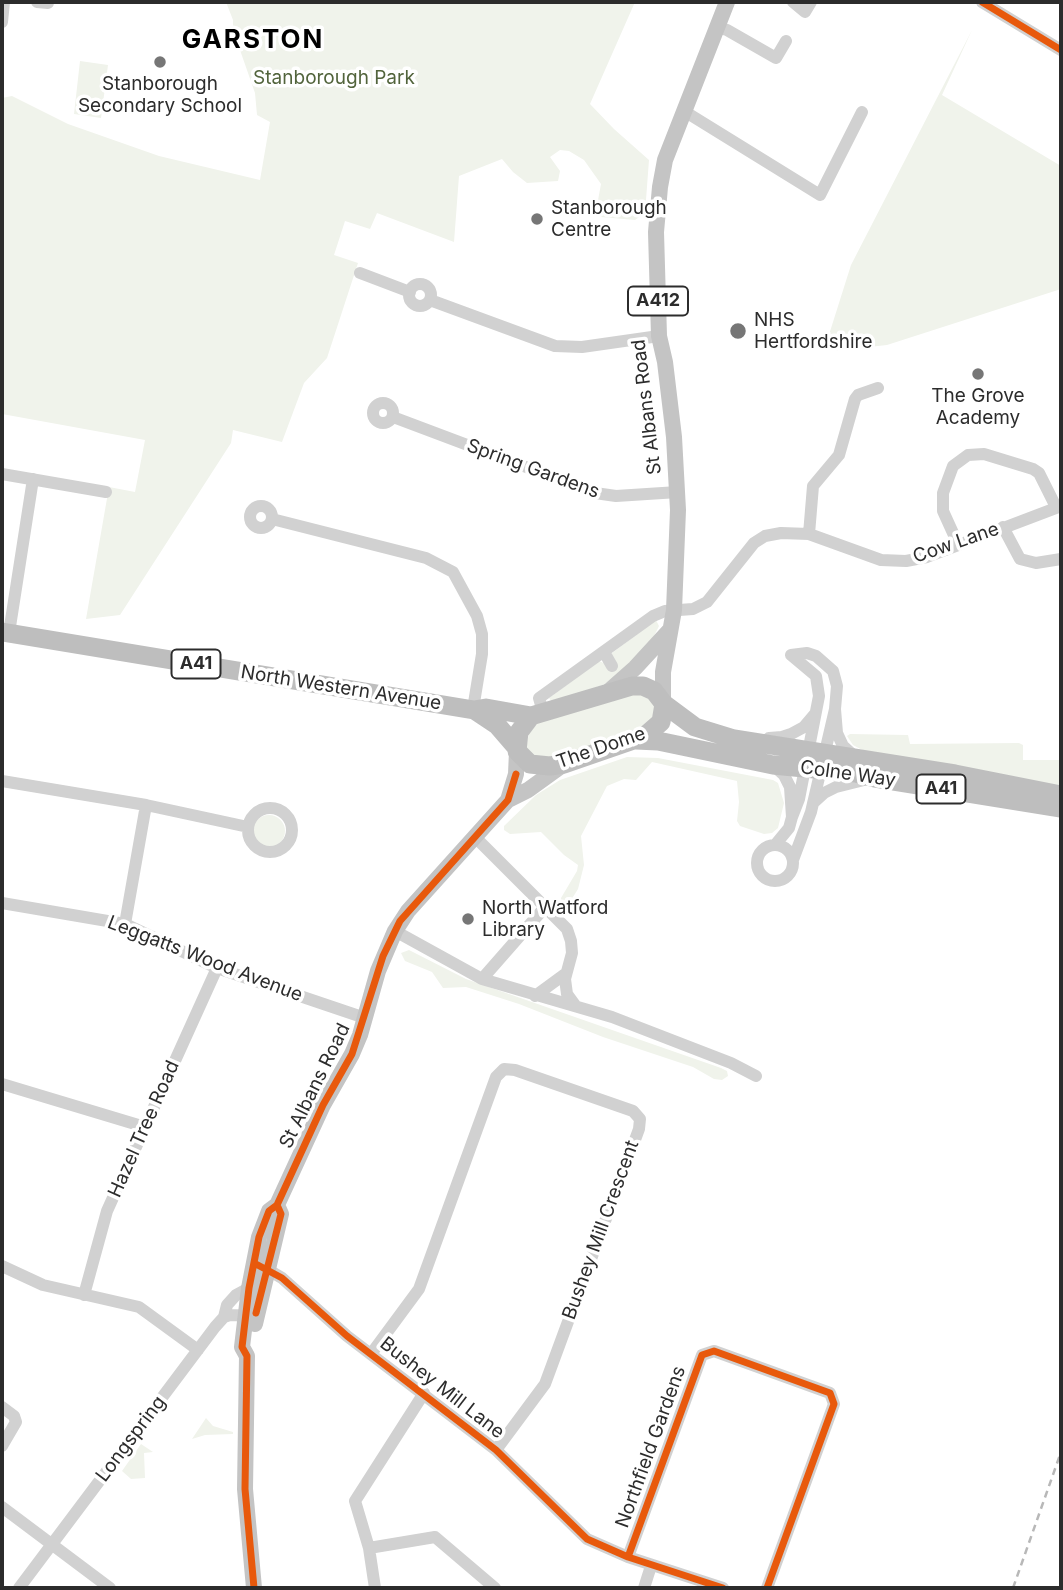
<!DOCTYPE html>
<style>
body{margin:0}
#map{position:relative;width:1063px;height:1590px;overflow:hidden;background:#fff;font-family:Inter,sans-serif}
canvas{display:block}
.frame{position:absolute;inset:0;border:4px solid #2c2c2c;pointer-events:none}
</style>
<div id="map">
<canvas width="1063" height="1590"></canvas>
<div class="frame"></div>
</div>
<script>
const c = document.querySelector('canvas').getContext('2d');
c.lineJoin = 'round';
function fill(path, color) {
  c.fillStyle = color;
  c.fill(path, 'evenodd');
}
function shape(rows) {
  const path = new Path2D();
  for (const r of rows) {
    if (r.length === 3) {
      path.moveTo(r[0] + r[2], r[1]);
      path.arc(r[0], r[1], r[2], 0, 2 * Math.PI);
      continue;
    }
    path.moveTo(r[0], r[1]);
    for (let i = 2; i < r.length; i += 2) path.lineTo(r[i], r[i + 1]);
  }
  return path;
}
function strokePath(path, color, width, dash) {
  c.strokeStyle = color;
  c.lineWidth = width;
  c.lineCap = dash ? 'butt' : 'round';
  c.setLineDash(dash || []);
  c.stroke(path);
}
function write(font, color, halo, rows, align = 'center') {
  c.font = font + ' Inter,sans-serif';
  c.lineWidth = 7;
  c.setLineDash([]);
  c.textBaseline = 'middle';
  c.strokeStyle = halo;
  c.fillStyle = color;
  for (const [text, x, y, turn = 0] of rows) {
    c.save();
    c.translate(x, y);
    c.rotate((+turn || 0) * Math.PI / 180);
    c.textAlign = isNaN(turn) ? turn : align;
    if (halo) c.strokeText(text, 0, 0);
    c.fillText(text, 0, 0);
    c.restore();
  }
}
fill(shape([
 [226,2,635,2,590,104,614,129,649,160,645,213,635,220,601,217,596,211,601,184,584,160,569,151,560,150,550,157,560,171,558,181,527,183,513,172,502,159,459,176,454,242,377,213,370,229,345,221,334,255,358,263,327,358,304,383,282,442,233,430,231,443,120,615,86,619,109,487,135,492,145,440,2,414,2,98,12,96,68,124,159,156,260,180,270,122,257,115,255,93,233,30,233,20],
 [972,30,942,95,1061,166,1061,289,887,345,833,351,827,341,851,265],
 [80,61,108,65,101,118,74,114],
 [656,620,659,626,653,638,620,675,603,685,552,702,549,698,599,661,604,663,612,653],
 [639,692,653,702,655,709,654,715,647,727,542,762,526,749,530,728,534,724],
 [850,734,908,735,910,744,1019,743,1023,745,1023,760,1061,760,1061,786,864,751,853,745,847,736],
 [627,757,658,758,773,780,778,783,784,803,778,828,772,833,764,834,740,826,737,821,739,802,737,781,652,762,636,780,624,779,607,786,581,836,584,865,578,889,568,905,562,905,561,898,577,871,578,865,564,855,541,832,510,834,504,830,504,826,536,795,560,780],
 [269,831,16],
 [409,950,466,979,721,1068,727,1071,728,1076,722,1080,714,1079,693,1067,603,1037,519,1004,466,987,443,988,432,972,405,961,401,953],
 [206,1418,213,1426,233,1432,233,1434,205,1435,192,1439],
 [141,1444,153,1452,144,1453,145,1478,131,1479,122,1471]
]), '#f0f3eb');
strokePath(shape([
 [37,2,48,3],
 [793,2,805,12,811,2],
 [982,2,1061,50],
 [2,22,4,2],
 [717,27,727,30,776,58,786,41],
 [684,111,820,195,862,112],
 [360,273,410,292],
 [420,295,11],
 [430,300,555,346,582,347,659,336],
 [383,413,10],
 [393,417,595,493,616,496,678,492],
 [2,474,106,492],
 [261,517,11],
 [272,519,426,558,453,572,477,616,482,634,482,654,473,709],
 [1003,527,1020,559,1036,563,1061,559],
 [809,534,813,486,839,455,855,399,858,395,878,388],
 [958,544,943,511,943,493,953,466,968,455,984,454,1033,469,1039,473,1056,507],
 [9,633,33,479],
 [604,652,612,666],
 [791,655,816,676,819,696,799,799,792,817],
 [791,655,807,653,816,656,833,671,837,686,835,709,837,733,843,746,854,756],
 [543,712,539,698,653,616,665,611,693,609,707,602,754,543,765,536,781,533,809,534,881,560,906,561,927,557,1061,506],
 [769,738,782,737,791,734,804,727,815,714],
 [774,766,784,775,790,787,792,817,789,828,775,845],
 [2,781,146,805,248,827],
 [813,803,824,793,836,787,868,779],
 [270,830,22],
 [475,837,567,929,571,941,572,953,565,979,567,994,575,1005],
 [775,863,18],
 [793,860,811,812,835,709],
 [2,903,125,924,217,968,365,1018],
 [125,924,146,805],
 [395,931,482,979,612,1017,731,1063,756,1076],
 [482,979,546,906],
 [535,996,565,974],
 [2,1084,145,1127],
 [260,1265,282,1278,347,1336,496,1450,587,1539,628,1557,723,1588],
 [2,1266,43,1285,139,1307,198,1350],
 [84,1295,107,1211,217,968],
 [224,1317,227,1305,236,1295,249,1288],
 [371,1354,419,1289,496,1077,504,1069,515,1070,633,1111,640,1119,639,1129,545,1384,496,1450],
 [2,1407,14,1416,16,1422,2,1446],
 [2,1507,110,1588],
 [369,1548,435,1537,495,1588],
 [628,1557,702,1355,714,1351,830,1393,834,1404,767,1588],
 [19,1588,215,1327,224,1317,230,1315,254,1316],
 [375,1588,369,1548,355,1501,424,1393],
 [644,1588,651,1566]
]), '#d1d1d1', 12);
strokePath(shape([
 [609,691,635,668,669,631],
 [663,700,663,672,674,610,678,510,674,437,665,362,659,336,656,232,660,187,665,160,727,2],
 [508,800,528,790,564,764],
 [255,1324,281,1214,277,1205],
 [254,1588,245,1489,247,1356,242,1347,249,1288,259,1237,269,1211,277,1205,323,1105,352,1054,360,1035,378,971,395,931,408,911,508,800,516,774,517,751]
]), '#c4c4c4', 16);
strokePath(shape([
 [2,632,474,710,486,708,531,716],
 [632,686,643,686,654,691,664,704,661,722,645,736,564,764,550,766,530,764,517,751,519,732,531,716,632,686],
 [664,704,695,727,734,739,955,774,1061,795],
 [476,711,497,725,516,747],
 [636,740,658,741,773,765,856,773,875,778,1061,808]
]), '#bebebe', 19);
strokePath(shape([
 [1013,1588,1061,1452]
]), '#b8b8b8', 2.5, [7, 5]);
strokePath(shape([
 [982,2,1061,50],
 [254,1263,282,1278,347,1336,496,1450,587,1539,628,1557,723,1588],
 [256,1313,281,1214,277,1205],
 [628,1557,702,1355,714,1351,830,1393,834,1404,767,1588],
 [254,1588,245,1489,247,1356,242,1347,249,1288,259,1237,269,1211,277,1205,323,1105,352,1054,383,956,400,921,508,800,516,774]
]), '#e8590c', 7);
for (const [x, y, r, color] of [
 [160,62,7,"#767676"],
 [537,219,7,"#767676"],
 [738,331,9,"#767676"],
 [978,374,7,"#767676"],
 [468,919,7,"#767676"]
]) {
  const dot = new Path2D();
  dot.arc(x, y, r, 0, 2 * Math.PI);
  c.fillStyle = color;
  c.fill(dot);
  strokePath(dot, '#fff', 2.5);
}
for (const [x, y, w] of [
 [658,301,60],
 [196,664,49],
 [941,789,49]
]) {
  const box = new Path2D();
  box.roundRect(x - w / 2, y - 14.5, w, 29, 5);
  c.fillStyle = '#fff';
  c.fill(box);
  strokePath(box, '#2c2c2c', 2);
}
write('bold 18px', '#2c2c2c', null, [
 ["A412",658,301],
 ["A41",196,664],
 ["A41",941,789]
]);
write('19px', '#52643c', '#fff', [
 ["Stanborough Park",334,78]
]);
write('19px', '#2c2c2c', '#fff', [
 ["Stanborough",160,84,"center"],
 ["Secondary School",160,106,"center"],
 ["Stanborough",551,208],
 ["Centre",551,230],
 ["NHS",754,320],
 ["Hertfordshire",754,342],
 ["The Grove",978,396,"center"],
 ["Academy",978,418,"center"],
 ["North Watford",482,908],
 ["Library",482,930]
], 'left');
write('19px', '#2c2c2c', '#fff', [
 ["St Albans Road",647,407,-97],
 ["Spring Gardens",533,469,20],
 ["Cow Lane",956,543,-19],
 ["North Western Avenue",341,688,9],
 ["The Dome",601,748,-19],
 ["Colne Way",848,774,8],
 ["Leggatts Wood Avenue",205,959,21],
 ["St Albans Road",315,1086,-64],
 ["Hazel Tree Road",144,1129,-66],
 ["Bushey Mill Crescent",601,1230,-70],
 ["Bushey Mill Lane",442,1388,38],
 ["Longspring",131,1439,-53],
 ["Northfield Gardens",651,1447,-70]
]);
c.letterSpacing = '2px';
write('bold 26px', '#000', '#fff', [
 ["GARSTON",253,40]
]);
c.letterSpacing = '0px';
</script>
